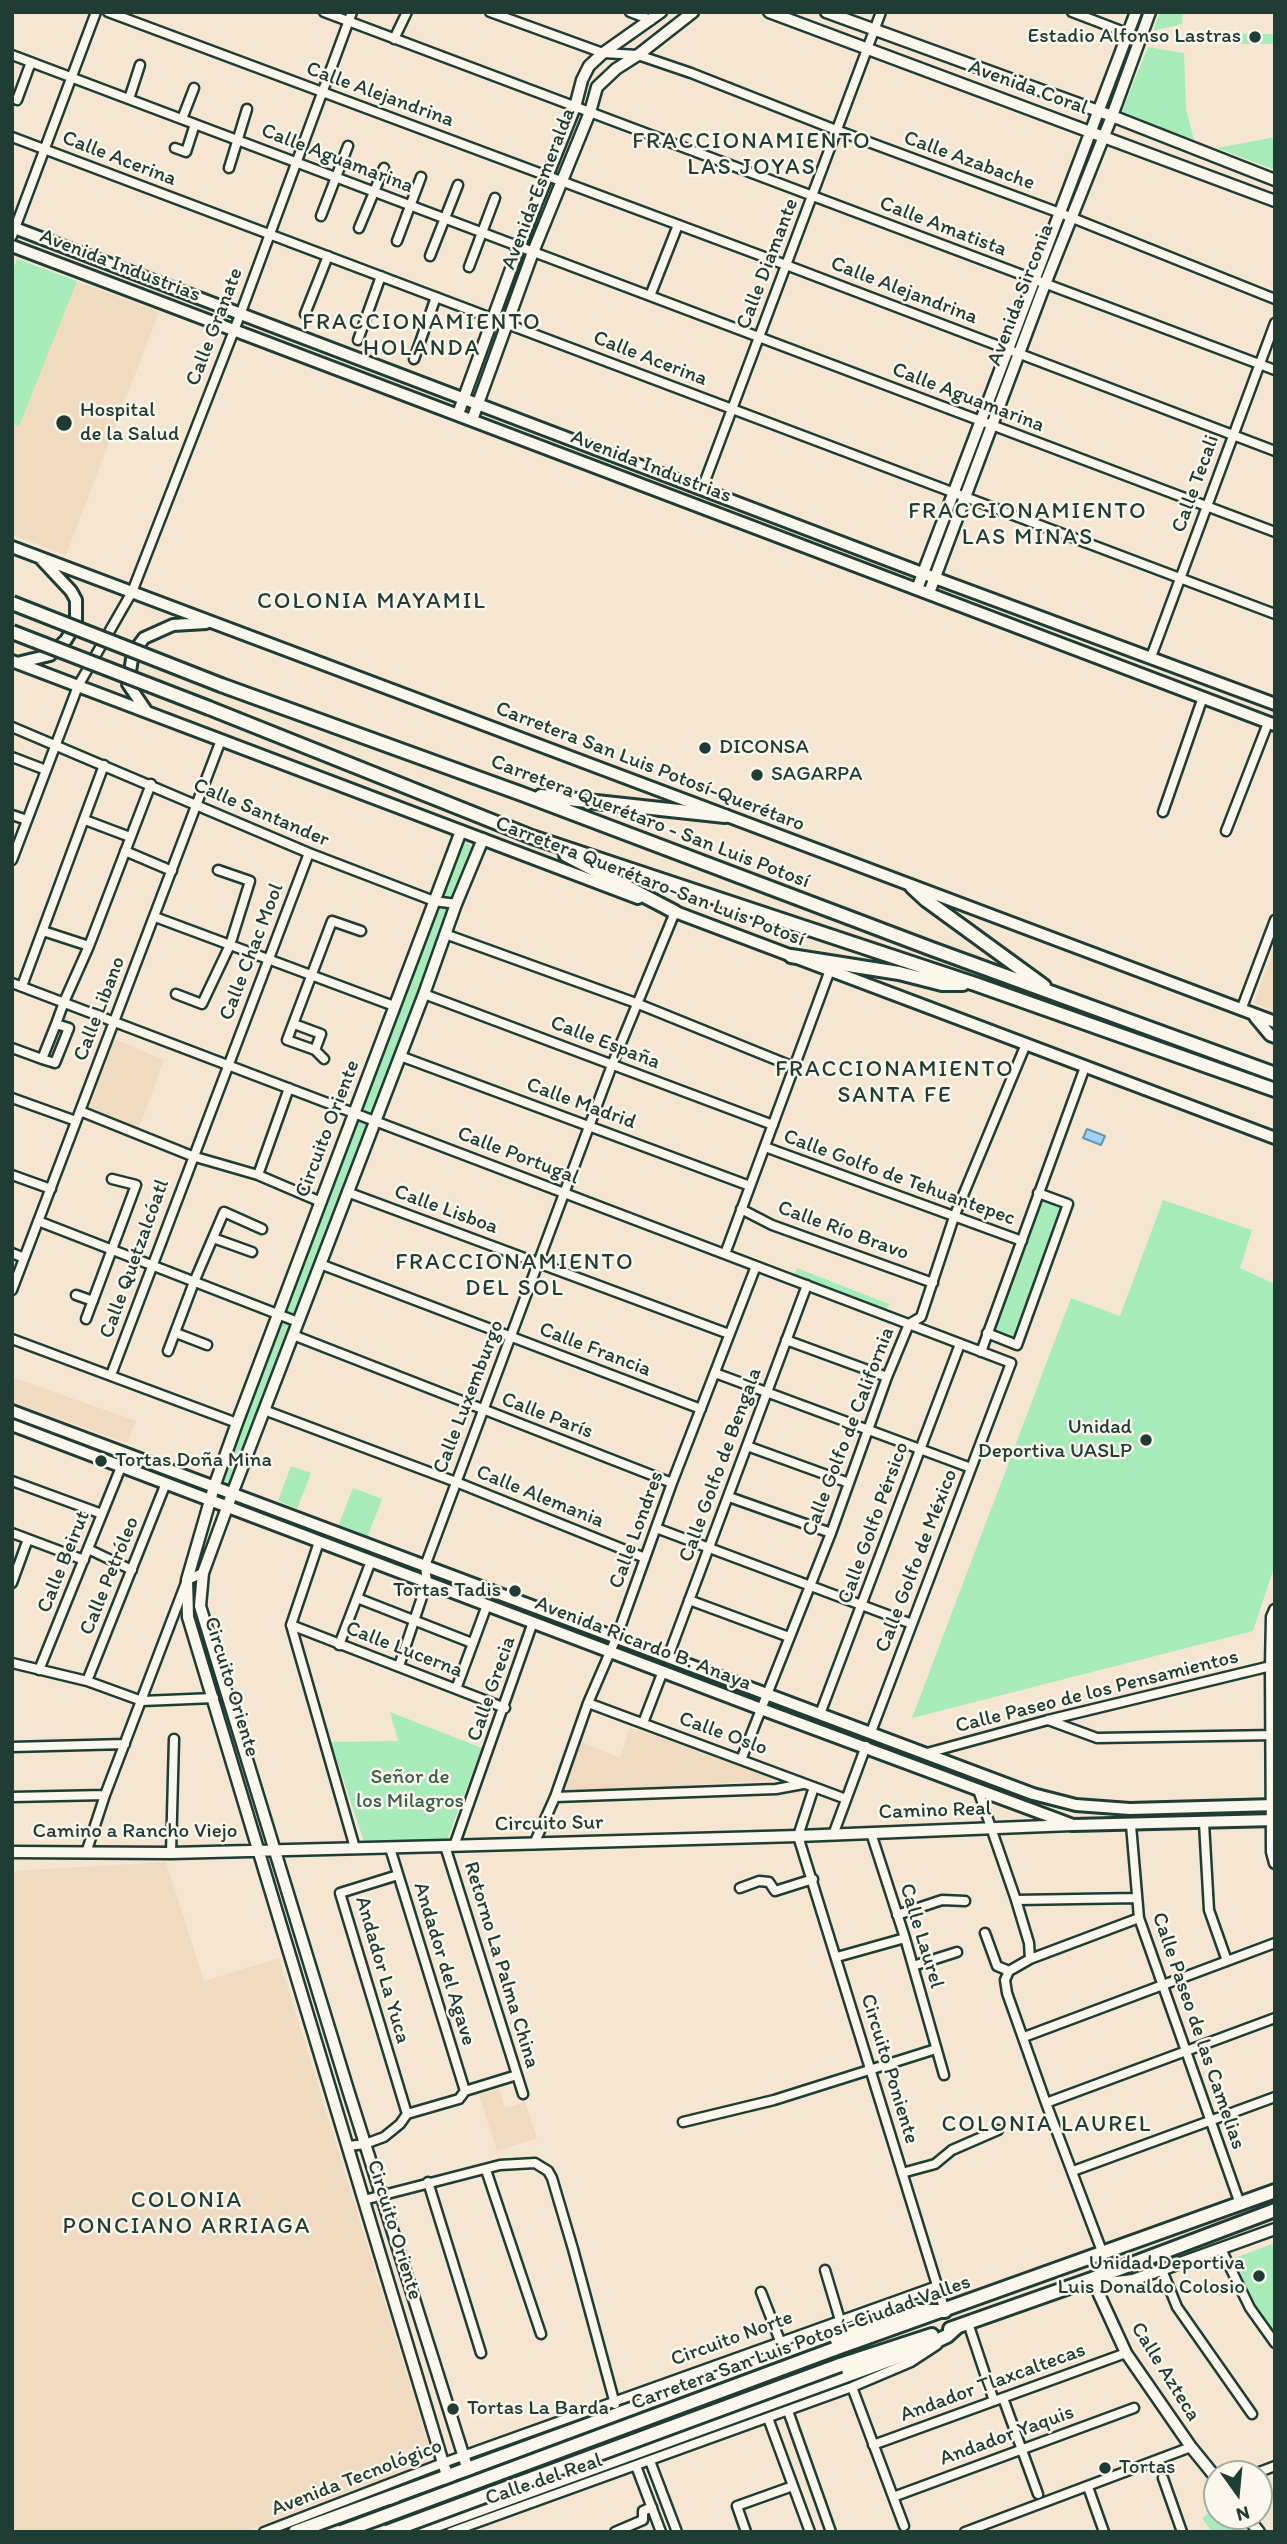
<!DOCTYPE html>
<meta charset="utf-8">
<style>
body{margin:0}
#map{position:relative;width:1287px;height:2544px;overflow:hidden;background:#f5e6d2;font-family:Itim,sans-serif}
canvas{display:block}
.frame{position:absolute;inset:0;border:14px solid #1f3d34;pointer-events:none}
.north{position:absolute;left:1203px;top:2460px;width:70px;height:70px;box-sizing:border-box;background:#fbf7ec;border:2px solid #a3ada2;border-radius:50%;rotate:165deg;font-size:19px;font-weight:700;line-height:28px;text-align:center;color:#1f3d34}
.north::after{content:'';display:block;margin:auto;width:24px;height:32px;background:#1f3d34;clip-path:polygon(50% 0,100% 100%,50% 72%,0 100%)}
</style>
<div id="map">
<canvas width="1287" height="2544"></canvas>
<div class="frame"></div>
<div class="north">N</div>
</div>
<script>
const c = document.querySelector('canvas').getContext('2d');
c.lineJoin = 'round';
function fill(path, color) {
  c.fillStyle = color;
  c.fill(path, 'evenodd');
}
function shape(rows) {
  const path = new Path2D();
  for (const r of rows) {
    path.moveTo(r[0], r[1]);
    for (let i = 2; i < r.length; i += 2) path.lineTo(r[i], r[i + 1]);
  }
  return path;
}
function strokePath(path, color, width, dash) {
  c.strokeStyle = color;
  c.lineWidth = width;
  c.lineCap = dash ? 'butt' : 'round';
  c.setLineDash(dash || []);
  c.stroke(path);
}
function write(font, color, halo, rows, align = 'center') {
  c.font = font + ' Itim,sans-serif';
  c.lineWidth = 5;
  c.setLineDash([]);
  c.textBaseline = 'middle';
  c.strokeStyle = halo;
  c.fillStyle = color;
  for (const [text, x, y, turn = 0] of rows) {
    c.save();
    c.translate(x, y);
    c.rotate((+turn || 0) * Math.PI / 180);
    c.textAlign = isNaN(turn) ? turn : align;
    if (halo) c.strokeText(text, 0, 0);
    c.fillText(text, 0, 0);
    c.restore();
  }
}
fill(shape([
 [17,259,159,312,66,555,12,535,12,272],
 [1275,945,1275,1011,1254,1003],
 [114,1039,164,1060,138,1131,89,1109],
 [12,1377,136,1421,127,1443,12,1402],
 [630,1727,778,1780,558,1792,582,1742,620,1758],
 [166,1862,204,1981,279,1958,430,2449,426,2462,242,2532,12,2532,12,1871],
 [499,2089,505,2108,525,2102,537,2138,497,2151,479,2095]
]), '#f0dac0');
fill(shape([
 [1160,12,1183,12,1182,24,1153,31],
 [1275,34,1275,44,1236,44,1236,34],
 [1148,47,1184,53,1186,109,1194,140,1121,113],
 [1275,137,1275,170,1217,148],
 [17,259,77,281,19,426,12,423,12,272],
 [460,840,476,848,395,1050,231,1488,217,1482],
 [1042,1199,1063,1206,1014,1337,993,1329],
 [1163,1200,1252,1230,1240,1268,1275,1284,1275,1565,1253,1631,912,1718,1071,1298,1120,1316],
 [797,1268,889,1304,885,1313,793,1278],
 [291,1466,311,1473,297,1509,278,1501],
 [353,1488,382,1499,367,1538,338,1527],
 [390,1712,482,1748,447,1840,364,1842,331,1742,398,1741],
 [1275,2243,1275,2334,1273,2334,1250,2294,1234,2258],
 [1217,2508,1217,2516,1226,2516,1237,2532,1212,2532,1202,2518]
]), '#a7ecb8');
const water = shape([
 [1087,1129,1105,1136,1101,1145,1083,1138,1087,1129]
]);
fill(water, '#9dd0fb');
strokePath(water, '#6b95ab', 2);
const minor = shape([
 [108,12,786,265,1275,451],
 [324,12,1275,370],
 [490,12,603,53,638,55,691,73,836,130,1060,213,1275,299],
 [630,12,651,20],
 [1072,12,1140,38],
 [394,39,407,12],
 [12,55,1275,532],
 [129,99,140,65],
 [17,100,31,62],
 [182,119,194,88],
 [12,137,1275,614],
 [175,148,186,152,195,124],
 [229,168,247,109],
 [321,216,348,146],
 [359,228,384,168],
 [12,236,96,12],
 [397,241,421,177],
 [430,256,458,185],
 [469,267,495,198],
 [650,296,678,225],
 [305,314,328,256],
 [358,340,381,276],
 [414,359,436,297],
 [702,489,881,12],
 [1151,657,1275,323],
 [12,727,309,853,434,901,456,904],
 [12,757,46,770],
 [1163,812,1203,697],
 [12,815,27,820],
 [85,820,130,837],
 [1226,831,1268,723],
 [125,851,172,871],
 [12,860,78,686,132,592,240,315,352,12],
 [155,917,394,1006],
 [43,931,89,946],
 [445,934,636,1003,794,1067],
 [12,983,1011,1363,871,1732],
 [22,986,104,765],
 [176,994,202,1004,230,945,250,881,218,870],
 [424,994,773,1125],
 [1241,1010,1275,920],
 [56,1024,69,1028,55,1063,42,1059,56,1024,64,1002,89,946,151,784],
 [294,1024,321,1034,315,1050],
 [12,1048,42,1059],
 [400,1056,750,1186],
 [324,1059,315,1050,287,1040,332,921,361,931],
 [12,1098,76,1121],
 [80,1111,192,1156,258,1175,321,1202],
 [765,1147,1022,1241],
 [12,1175,51,1189],
 [258,1175,289,1088],
 [347,1192,729,1334],
 [741,1209,772,1225,933,1283],
 [38,1221,298,1322],
 [213,1238,252,1252],
 [12,1253,24,1258],
 [725,1254,830,970],
 [320,1264,701,1409],
 [12,1290,221,740],
 [76,1295,93,1301],
 [86,1319,136,1185,112,1179],
 [176,1333,207,1345],
 [987,1333,1017,1345,1068,1204,1038,1193],
 [293,1335,672,1483],
 [12,1339,237,1423],
 [786,1340,887,1377],
 [168,1351,194,1282,224,1212,262,1229],
 [981,1352,1085,1067],
 [715,1373,971,1468],
 [111,1375,309,853],
 [264,1410,456,1482,645,1558],
 [747,1446,849,1483],
 [12,1481,102,1514],
 [729,1497,831,1533],
 [656,1528,912,1624],
 [12,1533,84,1560],
 [319,1542,291,1625,355,1848],
 [88,1549,132,1570],
 [12,1583,28,1539],
 [357,1598,472,1643],
 [689,1600,789,1637],
 [291,1625,505,1708],
 [339,1645,371,1561],
 [668,1657,807,1285],
 [12,1663,87,1681,142,1701,214,1698],
 [399,1666,427,1582,425,1566,612,1065,675,912],
 [39,1670,121,1467],
 [87,1681,166,1483],
 [456,1689,487,1605],
 [588,1703,846,1799],
 [820,1714,960,1344],
 [1048,1720,1097,1738,1275,1735],
 [643,1723,663,1671],
 [12,1747,125,1744],
 [927,1753,1048,1720,1275,1665],
 [741,1760,831,1533,887,1377,909,1324,921,1317,954,1217,1026,1044],
 [814,1787,798,1836,945,2311],
 [978,1790,1016,1900,1029,1943,1030,1959],
 [12,1797,105,1795],
 [555,1797,776,1789,803,1784],
 [1204,1823,1209,1910,1227,1961],
 [1131,1825,1139,1918,1240,2204],
 [871,1833,905,1938,944,2075],
 [833,1835,866,1746],
 [534,1844,555,1797,588,1703,617,1636,672,1483,756,1266],
 [445,1846,523,2094],
 [454,1846,533,1622],
 [390,1848,465,2091],
 [86,1853,105,1795,187,1580,203,1573],
 [171,1853,174,1739],
 [398,1875,340,1893,407,2114],
 [740,1888,759,1881,769,1882,775,1891,813,1879],
 [1016,1900,1137,1898],
 [897,1915,942,1900,965,1901],
 [985,1933,997,1966,1009,1971],
 [837,1957,905,1938],
 [913,1966,957,1952],
 [1024,2037,1275,1943],
 [1046,2103,1275,2018],
 [683,2122,774,2100,936,2049],
 [349,2146,365,2144,384,2137,400,2124,407,2114,459,2099,465,2091,517,2075],
 [486,2170,541,2334],
 [1073,2171,1275,2097],
 [902,2173,935,2164,952,2150,998,2130],
 [428,2182,481,2353],
 [364,2200,500,2165,535,2163,548,2171,552,2178,573,2249,615,2404],
 [1221,2249,1250,2308,1275,2343],
 [1103,2254,1046,2103,1007,1993,1005,1980,1009,1971,1030,1959,1139,1918],
 [825,2270,840,2320],
 [1162,2270,1177,2307,1252,2414],
 [761,2292,780,2341],
 [869,2314,901,2311],
 [968,2323,994,2401],
 [852,2387,904,2526],
 [1003,2398,1038,2494],
 [788,2411,831,2532],
 [768,2418,810,2532],
 [873,2445,1126,2353],
 [650,2461,677,2532],
 [636,2466,661,2532],
 [1254,2474,1275,2466],
 [1163,2478,1182,2532],
 [1088,2487,1104,2532],
 [893,2497,1134,2408],
 [264,2532,443,2463,937,2286],
 [451,2532,852,2387,911,2362,937,2345],
 [615,2532,643,2520,643,2511,652,2507],
 [746,2532,737,2506,793,2486],
 [965,2532,1191,2447]
]);
const tertiary = shape([
 [769,12,1275,201],
 [826,12,1112,116,1275,180],
 [458,414,519,247,575,107,582,80,589,66,603,53,661,12],
 [472,420,533,252,590,112,597,87,616,69,638,55,693,12],
 [917,589,1136,12],
 [929,593,1045,284,1112,116,1150,12],
 [1275,1610,1272,1617,1271,1666,1272,1852,1275,1863],
 [12,1852,171,1853,445,1846,798,1836,1072,1825],
 [1092,2279,1126,2353,1191,2447,1217,2479],
 [1092,2279,1108,2283,1133,2280,1275,2229],
 [392,2496,406,2532],
 [479,2505,349,2093,200,1606,203,1573,232,1494,424,994,456,904,483,839],
 [460,2512,443,2463,188,1617,187,1580,214,1487,237,1423,461,831],
 [1246,2516,1259,2532]
]);
const secondary = shape([
 [12,227,935,578,1275,704],
 [12,246,1275,725],
 [12,547,1275,1022],
 [12,661,638,898],
 [17,663,50,655,66,640,76,623,76,600,71,591,42,560],
 [147,712,128,684,132,659,138,646,144,638,173,625,206,623],
 [670,910,1275,1138],
 [1255,1017,1270,1035,1275,1037],
 [12,1411,1033,1794,1076,1805,1130,1809,1275,1805],
 [12,1425,761,1709,1073,1825,1275,1820]
]);
const primary = shape([
 [950,2329,1092,2279,1275,2210],
 [834,2349,1275,2191],
 [840,2365,932,2335],
 [295,2532,807,2345,911,2311,945,2311],
 [417,2532,922,2348,947,2336,957,2327]
]);
const trunk = shape([
 [221,685,522,794,932,949,1275,1074],
 [209,708,532,837,975,984,1275,1090],
 [541,796,725,816],
 [566,855,675,912],
 [912,887,926,900,1044,986],
 [791,956,899,973,942,984,963,984]
]);
strokePath(minor, '#1f3d34', 13);
strokePath(tertiary, '#1f3d34', 15);
strokePath(secondary, '#1f3d34', 16);
strokePath(primary, '#1f3d34', 18);
strokePath(trunk, '#1f3d34', 18);
strokePath(minor, '#fbf7ec', 8);
strokePath(tertiary, '#fbf7ec', 10);
strokePath(secondary, '#fbf7ec', 10);
strokePath(primary, '#fbf7ec', 12);
strokePath(trunk, '#fbf7ec', 12);
const primaryBridge = shape([
 [341,2532,834,2349],
 [387,2532,840,2365]
]);
const trunkBridge = shape([
 [12,603,221,685],
 [12,632,209,708]
]);
strokePath(primaryBridge, '#1f3d34', 18, []);
strokePath(trunkBridge, '#1f3d34', 18, []);
strokePath(primaryBridge, '#fbf7ec', 12);
strokePath(trunkBridge, '#fbf7ec', 12);
for (const [x, y, r, color] of [
 [1255,37,7,"#1f3d34"],
 [64,423,9,"#1f3d34"],
 [705,748,7,"#1f3d34"],
 [757,775,7,"#1f3d34"],
 [1146,1440,7,"#1f3d34"],
 [101,1461,7,"#1f3d34"],
 [515,1591,7,"#1f3d34"],
 [1259,2276,7,"#1f3d34"],
 [453,2409,7,"#1f3d34"],
 [1105,2468,7,"#1f3d34"]
]) {
  const dot = new Path2D();
  dot.arc(x, y, r, 0, 2 * Math.PI);
  c.fillStyle = color;
  c.fill(dot);
  strokePath(dot, '#fbf7ec', 2.5);
}
write('21px', '#1f3d34', '#fbf7ec', [
 ["Estadio Alfonso Lastras",1241,37,"right"],
 ["Hospital",80,411],
 ["de la Salud",80,435],
 ["DICONSA",719,748],
 ["SAGARPA",771,775],
 ["Unidad",1132,1428,"right"],
 ["Deportiva UASLP",1132,1452,"right"],
 ["Tortas Doña Mina",115,1461],
 ["Tortas Tadis",501,1591,"right"],
 ["Unidad Deportiva",1245,2264,"right"],
 ["Luis Donaldo Colosio",1245,2288,"right"],
 ["Tortas La Barda",467,2409],
 ["Tortas",1119,2468]
], 'left');
write('21px', '#1f3d34', '#fbf7ec', [
 ["Avenida Coral",1028,88,20],
 ["Calle Alejandrina",380,95,20],
 ["Calle Acerina",119,159,21],
 ["Calle Aguamarina",337,159,21],
 ["Calle Azabache",969,161,20],
 ["Avenida Esmeralda",539,189,-69],
 ["Calle Amatista",943,227,21],
 ["Calle Diamante",768,264,-69],
 ["Avenida Industrias",120,266,21],
 ["Calle Alejandrina",904,291,21],
 ["Avenida Sirconia",1021,295,-69],
 ["Calle Granate",215,327,-69],
 ["Calle Acerina",650,359,21],
 ["Calle Aguamarina",968,398,21],
 ["Avenida Industrias",651,467,21],
 ["Calle Tecali",1196,484,-70],
 ["Carretera San Luis Potosí-Querétaro",650,767,21],
 ["Calle Santander",261,813,23],
 ["Carretera Querétaro - San Luis Potosí",650,822,21],
 ["Carretera Querétaro-San Luis Potosí",650,882,21],
 ["Calle Chac Mool",252,952,-69],
 ["Calle Libano",100,1009,-69],
 ["Calle España",605,1043,21],
 ["Calle Madrid",581,1104,20],
 ["Circuito Oriente",328,1129,-69],
 ["Calle Portugal",518,1156,21],
 ["Calle Golfo de Tehuantepec",899,1178,20],
 ["Calle Lisboa",446,1210,20],
 ["Calle Río Bravo",843,1231,20],
 ["Calle Quetzalcóatl",135,1259,-70],
 ["Calle Francia",595,1350,21],
 ["Calle Luxemburgo",469,1397,-69],
 ["Calle París",547,1416,21],
 ["Calle Golfo de California",849,1432,-69],
 ["Calle Golfo de Bengala",721,1465,-70],
 ["Calle Alemania",540,1497,22],
 ["Calle Golfo Pérsico",874,1523,-70],
 ["Calle Londres",637,1530,-70],
 ["Calle Golfo de México",917,1561,-69],
 ["Calle Beirut",64,1562,-68],
 ["Calle Petróleo",110,1576,-68],
 ["Avenida Ricardo B. Anaya",643,1644,21],
 ["Calle Lucerna",404,1650,21],
 ["Circuito Oriente",231,1687,73],
 ["Calle Grecia",492,1689,-71],
 ["Calle Paseo de los Pensamientos",1097,1692,-14],
 ["Calle Oslo",723,1734,20],
 ["Camino Real",935,1811,-2],
 ["Circuito Sur",549,1824,-1],
 ["Camino a Rancho Viejo",135,1832],
 ["Calle Laurel",921,1936,73],
 ["Andador del Agave",444,1964,73],
 ["Retorno La Palma China",501,1965,73],
 ["Andador La Yuca",382,1970,74],
 ["Calle Paseo de las Camelias",1198,2031,71],
 ["Circuito Poniente",889,2069,73],
 ["Circuito Oriente",394,2230,73],
 ["Circuito Norte",732,2339,-20],
 ["Carretera San Luis Potosí-Ciudad Valles",801,2343,-20],
 ["Calle Azteca",1165,2372,58],
 ["Andador Tlaxcaltecas",993,2383,-20],
 ["Andador Yaquis",1007,2436,-20],
 ["Avenida Tecnológico",357,2478,-21],
 ["Calle del Real",544,2480,-19]
]);
write('21px', '#3a604e', '#fbf7ec', [
 ["Señor de",410,1778],
 ["los Milagros",410,1802]
]);
c.letterSpacing = '2px';
write('23px', '#1f3d34', '#fbf7ec', [
 ["FRACCIONAMIENTO",752,142],
 ["LAS JOYAS",752,168],
 ["FRACCIONAMIENTO",422,323],
 ["HOLANDA",422,349],
 ["FRACCIONAMIENTO",1028,512],
 ["LAS MINAS",1028,538],
 ["COLONIA MAYAMIL",372,602],
 ["FRACCIONAMIENTO",895,1070],
 ["SANTA FE",895,1096],
 ["FRACCIONAMIENTO",515,1263],
 ["DEL SOL",515,1289],
 ["COLONIA LAUREL",1047,2125],
 ["COLONIA",187,2201],
 ["PONCIANO ARRIAGA",187,2227]
]);
c.letterSpacing = '0px';
</script>
